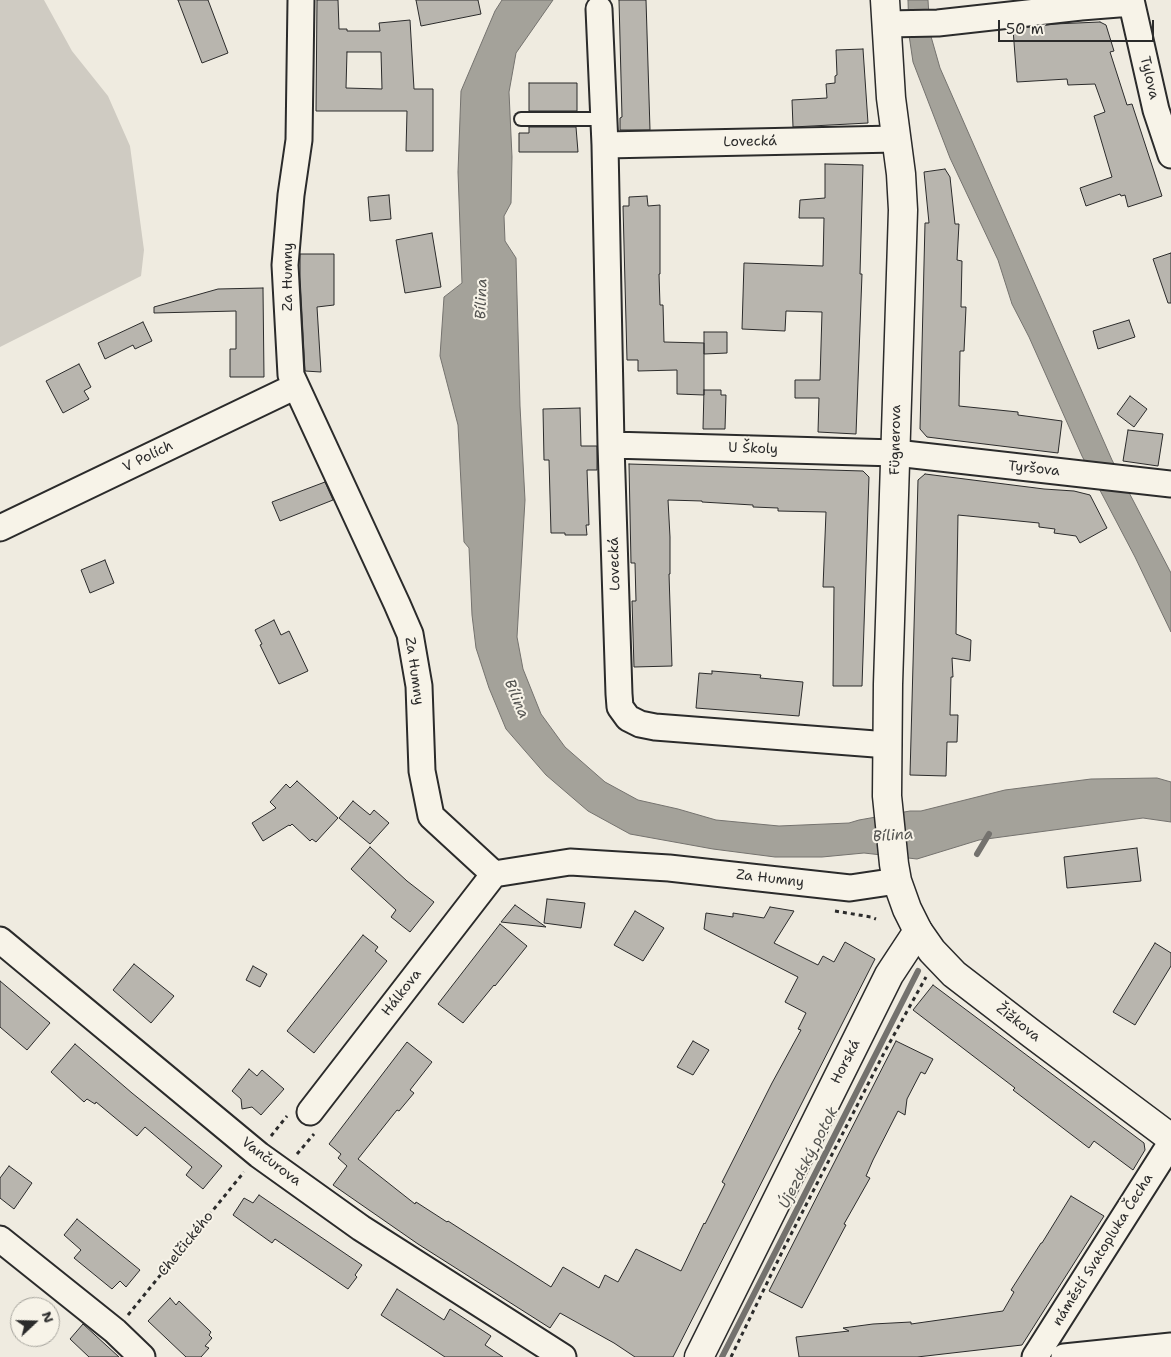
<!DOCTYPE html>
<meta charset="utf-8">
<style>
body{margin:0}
#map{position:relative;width:1171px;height:1357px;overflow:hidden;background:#efebe0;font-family:"Shantell Sans",sans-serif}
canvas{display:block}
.north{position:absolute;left:10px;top:1297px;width:50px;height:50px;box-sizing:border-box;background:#f7f3e8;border:1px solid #a5a39c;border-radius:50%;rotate:69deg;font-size:14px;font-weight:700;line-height:20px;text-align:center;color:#2b2b2b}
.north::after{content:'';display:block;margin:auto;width:18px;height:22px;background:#2b2b2b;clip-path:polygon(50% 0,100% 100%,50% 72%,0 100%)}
.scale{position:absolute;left:998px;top:20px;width:156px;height:22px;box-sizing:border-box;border:2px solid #2b2b2b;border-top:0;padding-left:6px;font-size:15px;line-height:18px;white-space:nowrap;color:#2b2b2b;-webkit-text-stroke:4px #f7f3e8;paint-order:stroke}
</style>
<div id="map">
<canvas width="1171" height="1357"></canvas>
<div class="north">N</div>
<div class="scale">50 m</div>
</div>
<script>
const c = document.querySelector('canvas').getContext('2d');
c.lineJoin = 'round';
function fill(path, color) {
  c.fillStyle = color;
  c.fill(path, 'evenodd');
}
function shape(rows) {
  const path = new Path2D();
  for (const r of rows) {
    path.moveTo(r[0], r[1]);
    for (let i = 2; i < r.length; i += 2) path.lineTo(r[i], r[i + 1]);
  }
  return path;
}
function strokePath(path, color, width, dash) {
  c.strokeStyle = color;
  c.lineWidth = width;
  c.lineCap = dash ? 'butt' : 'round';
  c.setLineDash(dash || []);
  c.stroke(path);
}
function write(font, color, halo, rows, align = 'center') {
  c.font = font + ' "Shantell Sans",sans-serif';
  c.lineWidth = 4;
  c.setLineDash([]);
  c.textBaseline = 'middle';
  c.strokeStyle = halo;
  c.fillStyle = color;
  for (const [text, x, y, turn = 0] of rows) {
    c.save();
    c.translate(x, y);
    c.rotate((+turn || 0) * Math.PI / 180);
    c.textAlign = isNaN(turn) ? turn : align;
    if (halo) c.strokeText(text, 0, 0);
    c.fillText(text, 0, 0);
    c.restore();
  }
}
fill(shape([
 [0,0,44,0,72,51,108,96,130,146,144,250,141,276,0,347]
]), '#cfcbc2');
const water = shape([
 [502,0,553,0,516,53,509,92,512,157,511,203,504,216,505,241,516,258,520,406,525,500,517,637,523,669,541,714,565,747,605,782,638,800,678,809,716,820,779,826,849,823,859,820,910,811,921,811,1005,790,1091,779,1157,778,1171,782,1171,822,1143,818,979,840,917,859,864,853,822,857,775,857,713,849,630,834,588,811,546,775,506,729,489,688,476,648,472,615,469,548,464,542,458,425,440,356,444,297,462,283,458,172,461,91,495,11,502,0],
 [908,0,928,0,930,33,940,68,1112,460,1171,573,1171,632,1135,557,1082,456,1029,337,1012,304,998,260,950,158,913,62,909,35,908,0]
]);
fill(water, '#a4a29a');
strokePath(water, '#74726e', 1);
strokePath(shape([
 [977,854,989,834],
 [722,1357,918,971]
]), '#74726e', 6);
const building = shape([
 [178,0,208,0,228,53,202,63,178,0],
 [317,0,338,0,339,29,347,29,347,31,380,31,379,23,410,20,414,89,433,89,433,151,406,151,407,111,316,111,317,0],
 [347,52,381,52,382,89,346,88,347,52],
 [416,0,478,0,481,14,421,26,416,0],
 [619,0,646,0,650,130,620,130,620,118,622,117,619,0],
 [1100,22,1106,25,1114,51,1110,52,1127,105,1132,104,1162,196,1128,207,1125,195,1121,196,1120,194,1086,206,1080,188,1112,177,1094,116,1105,112,1095,84,1068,85,1067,79,1017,82,1013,29,1054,24,1100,22],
 [863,49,868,123,793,127,792,100,827,98,826,84,835,83,835,76,837,75,836,50,863,49],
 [529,83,577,83,577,111,529,111,529,83],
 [529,127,576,127,578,152,519,152,519,133,529,133,529,127],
 [825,164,863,165,860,274,862,274,856,434,818,432,819,398,795,398,795,380,820,380,822,312,786,311,785,331,742,329,744,263,823,266,824,218,799,218,800,200,825,198,825,164],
 [945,169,950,177,955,224,959,224,957,260,962,261,961,307,966,307,964,351,960,351,959,406,1018,412,1018,415,1062,421,1058,453,927,437,920,429,925,223,929,223,924,172,945,169],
 [389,195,391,219,370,221,368,197,389,195],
 [647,196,648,206,660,205,660,274,659,274,660,305,663,305,664,342,704,343,704,395,677,394,677,370,638,371,638,360,627,360,623,206,629,206,629,197,647,196],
 [432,233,441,287,405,293,396,240,432,233],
 [1171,253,1171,303,1168,303,1153,259,1171,253],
 [300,254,334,254,334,305,317,307,321,372,305,371,300,277,300,254],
 [263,288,264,377,230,377,230,349,236,349,236,311,154,313,154,307,218,289,263,288],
 [1129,320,1135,337,1098,349,1093,331,1129,320],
 [143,322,152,341,135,349,133,345,105,359,98,343,143,322],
 [704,332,727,332,727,353,704,354,704,332],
 [79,364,91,387,84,391,89,399,63,413,46,381,79,364],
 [704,390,721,390,721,395,726,395,725,429,703,429,704,390],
 [1130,396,1147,409,1134,427,1117,414,1130,396],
 [580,408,581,446,597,446,597,470,587,470,589,525,586,525,587,535,565,535,565,533,551,533,549,460,544,460,543,409,580,408],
 [1128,430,1163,434,1158,466,1123,461,1128,430],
 [629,464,863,471,869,477,862,686,833,686,834,587,823,587,826,512,778,511,778,508,753,507,753,505,702,502,702,501,668,500,670,537,670,574,669,574,672,666,634,667,632,601,636,601,635,563,631,563,629,464],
 [925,474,1044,489,1074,491,1090,495,1107,528,1080,543,1076,536,1054,533,1055,529,1039,527,1039,523,958,515,956,634,971,640,970,661,952,658,953,677,951,677,950,715,958,715,957,742,947,742,946,776,910,775,918,480,925,474],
 [325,482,333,500,280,521,272,502,325,482],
 [105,560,114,583,90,593,81,570,105,560],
 [274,620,281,635,289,631,308,671,279,684,260,645,262,644,255,630,274,620],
 [712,671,761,675,760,678,803,682,799,716,696,708,699,673,712,674,712,671],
 [297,781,338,818,316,842,312,839,310,841,292,824,290,826,289,825,263,841,252,823,276,808,270,802,286,784,290,788,297,781],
 [353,801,370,815,374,810,389,823,370,844,339,818,353,801],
 [370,847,407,881,434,902,410,932,391,917,396,910,351,869,370,847],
 [1137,848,1141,881,1067,888,1064,857,1137,848],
 [547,899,585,903,581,928,544,923,547,899],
 [515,905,546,927,501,922,515,905],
 [770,907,794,911,774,943,818,965,823,956,834,962,845,942,875,959,673,1357,635,1357,614,1343,560,1313,550,1328,418,1244,333,1185,347,1166,338,1158,341,1154,329,1144,407,1042,432,1062,410,1090,414,1093,399,1111,397,1110,358,1159,415,1204,416,1202,447,1222,448,1221,551,1287,563,1267,599,1288,605,1275,618,1282,636,1249,681,1271,704,1223,705,1224,725,1184,722,1182,772,1083,801,1030,798,1029,806,1013,785,1002,798,977,704,929,706,913,733,917,733,913,764,918,770,907],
 [635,911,664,928,643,961,614,945,635,911],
 [500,924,527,946,495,986,494,985,463,1023,438,1004,500,924],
 [363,935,378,947,375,951,387,961,314,1053,287,1031,363,935],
 [1155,943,1171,953,1171,966,1135,1025,1113,1012,1155,943],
 [134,964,174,996,151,1023,113,990,134,964],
 [253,966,267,974,260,987,246,980,253,966],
 [0,981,50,1023,27,1050,0,1027,0,981],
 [933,985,1144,1143,1145,1150,1133,1170,1094,1141,1089,1148,1013,1090,1015,1088,913,1010,933,985],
 [693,1041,709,1050,693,1075,677,1067,693,1041],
 [896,1041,933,1059,925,1074,921,1072,907,1099,905,1115,898,1111,873,1160,866,1176,870,1178,844,1224,846,1225,802,1308,769,1291,896,1041],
 [75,1044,132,1093,222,1166,203,1189,186,1175,192,1167,145,1127,137,1136,96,1102,95,1104,87,1099,84,1102,51,1072,75,1044],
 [249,1069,257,1076,262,1070,284,1089,261,1115,252,1107,242,1109,241,1099,232,1091,249,1069],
 [9,1166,32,1183,14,1209,0,1198,0,1178,9,1166],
 [259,1195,362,1265,355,1275,357,1277,348,1289,275,1239,272,1243,233,1215,244,1198,253,1203,259,1195],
 [1071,1196,1104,1216,1022,1345,917,1357,799,1357,796,1337,849,1331,843,1328,873,1324,911,1322,911,1324,1003,1311,1014,1292,1011,1290,1041,1243,1042,1243,1071,1196],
 [77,1219,140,1270,126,1287,120,1281,112,1289,74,1258,81,1250,64,1235,77,1219],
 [397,1289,444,1320,450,1309,491,1336,485,1345,503,1357,445,1357,381,1315,397,1289],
 [170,1298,176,1305,179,1301,211,1332,209,1335,212,1338,205,1346,209,1348,201,1357,186,1357,148,1321,170,1298],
 [83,1324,119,1357,89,1357,70,1339,83,1324]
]);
fill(building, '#b8b5ae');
strokePath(building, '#2b2b2b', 1);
const service = shape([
 [521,119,604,119]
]);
const minor = shape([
 [301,0,299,140,291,195,285,265,291,375,397,604,410,634,419,686,422,771,431,816,494,874,570,862,669,868,850,888,897,881],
 [1131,0,1156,110,1171,155],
 [599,9,605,145,611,445,619,694,620,707,628,718,640,724,655,727,888,745],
 [887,24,938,23,1081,7,1131,3],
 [605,145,896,139],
 [611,445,896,453,1171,484],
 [0,528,296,386],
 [0,940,259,1155,361,1228,563,1357],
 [310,1112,494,874],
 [0,1239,115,1331,142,1357],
 [1035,1357,1171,1143],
 [1064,1357,1171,1346]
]);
const tertiary = shape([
 [699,1357,889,975,918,931]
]);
const secondary = shape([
 [885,0,891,98,901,174,903,210,888,684,887,796,894,864,897,881,907,909,918,931,932,951,954,974,1032,1034,1171,1138]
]);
strokePath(service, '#2b2b2b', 16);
strokePath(minor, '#2b2b2b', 29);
strokePath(tertiary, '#2b2b2b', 31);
strokePath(secondary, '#2b2b2b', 31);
strokePath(shape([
 [835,911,871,917,876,919],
 [271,1136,287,1116],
 [297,1154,314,1134],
 [128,1315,244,1172],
 [731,1357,785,1246,884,1053,926,977]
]), '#2b2b2b', 3, [4, 4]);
strokePath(service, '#f7f3e8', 12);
strokePath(minor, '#f7f3e8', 25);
strokePath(tertiary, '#f7f3e8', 28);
strokePath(secondary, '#f7f3e8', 28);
write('14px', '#2b2b2b', '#f7f3e8', [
 ["Tylova",1149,78,77],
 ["Lovecká",750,142,-1],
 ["Za Humny",288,277,-90],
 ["Fügnerova",896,440,-89],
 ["U Školy",753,449,2],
 ["V Polích",148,457,-26],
 ["Tyršova",1034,469,6],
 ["Lovecká",615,564,-92],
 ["Za Humny",414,671,82],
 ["Za Humny",770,879,7],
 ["Hálkova",402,993,-52],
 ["Žižkova",1018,1023,38],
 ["Horská",846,1062,-63],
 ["Vančurova",271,1162,37],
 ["Chelčického",186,1244,-51],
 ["náměstí Svatopluka Čecha",1103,1250,-58]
]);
write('italic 15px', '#555552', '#f7f3e8', [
 ["Bílina",482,299,-88],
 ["Bílina",516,699,67],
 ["Bílina",893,836,-4],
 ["Újezdský potok",809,1158,-63]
]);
</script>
